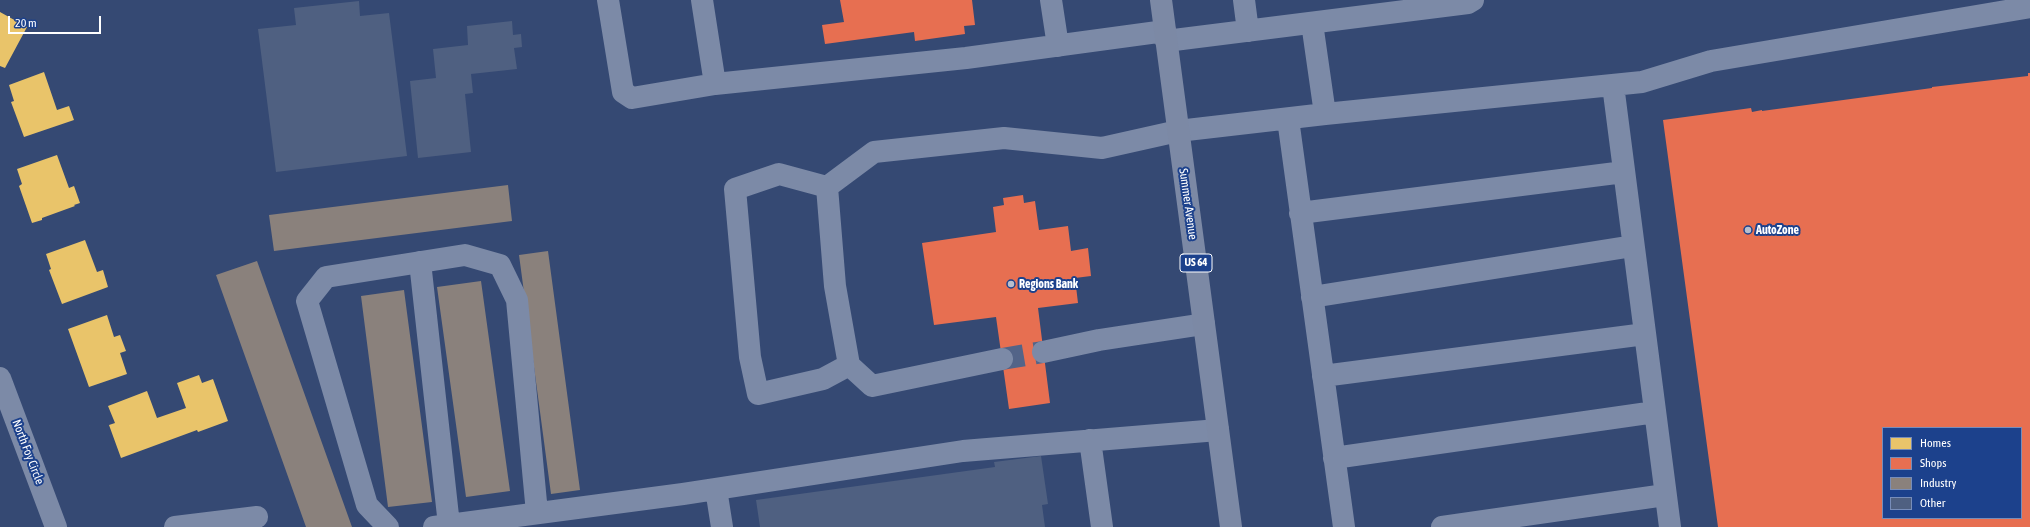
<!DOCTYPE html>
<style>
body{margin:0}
#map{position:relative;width:2030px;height:527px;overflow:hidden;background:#354973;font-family:"Asap Condensed",sans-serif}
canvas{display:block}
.legend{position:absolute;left:1882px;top:427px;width:140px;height:92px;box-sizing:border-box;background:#1c418c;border:1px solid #778dba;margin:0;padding:5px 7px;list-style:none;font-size:12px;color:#fff}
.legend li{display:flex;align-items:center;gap:8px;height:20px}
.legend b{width:20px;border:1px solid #778dba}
.scale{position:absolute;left:8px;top:16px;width:93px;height:18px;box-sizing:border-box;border:2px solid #fff;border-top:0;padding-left:5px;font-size:12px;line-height:14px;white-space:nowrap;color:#fff;-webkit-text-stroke:3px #1c418c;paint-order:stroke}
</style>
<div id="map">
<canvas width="2030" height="527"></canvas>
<ul class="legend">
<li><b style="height:11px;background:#e9c46a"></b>Homes</li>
<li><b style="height:11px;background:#e76f51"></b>Shops</li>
<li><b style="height:11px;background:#8a817c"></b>Industry</li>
<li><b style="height:11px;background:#4f6081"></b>Other</li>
</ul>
<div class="scale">20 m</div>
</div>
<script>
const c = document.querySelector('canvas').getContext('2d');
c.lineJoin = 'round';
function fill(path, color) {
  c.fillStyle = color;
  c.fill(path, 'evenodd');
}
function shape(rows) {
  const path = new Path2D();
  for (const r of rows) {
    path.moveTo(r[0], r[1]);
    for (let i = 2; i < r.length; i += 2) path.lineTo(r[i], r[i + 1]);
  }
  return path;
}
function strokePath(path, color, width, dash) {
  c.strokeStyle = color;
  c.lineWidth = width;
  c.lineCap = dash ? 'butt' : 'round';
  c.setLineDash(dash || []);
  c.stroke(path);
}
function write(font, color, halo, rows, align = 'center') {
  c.font = font + ' "Asap Condensed",sans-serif';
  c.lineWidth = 4;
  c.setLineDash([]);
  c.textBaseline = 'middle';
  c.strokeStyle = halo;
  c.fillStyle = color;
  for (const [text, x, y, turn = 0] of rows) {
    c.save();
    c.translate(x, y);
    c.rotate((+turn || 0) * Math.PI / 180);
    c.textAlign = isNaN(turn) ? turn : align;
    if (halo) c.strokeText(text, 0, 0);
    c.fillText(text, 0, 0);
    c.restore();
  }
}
fill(shape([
 [0,12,27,27,5,68,0,66],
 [44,72,57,110,69,106,74,120,24,137,11,102,14,101,9,85],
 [57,155,69,188,74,186,80,203,74,205,75,206,42,218,42,220,32,223,19,186,22,184,17,169],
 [85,240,97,272,103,270,108,287,62,304,49,270,51,269,46,254],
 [107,315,114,337,120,335,126,351,120,353,127,374,89,387,68,329],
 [199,375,202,383,213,379,228,421,198,432,197,430,121,458,109,425,115,423,108,406,147,391,157,418,186,408,177,383]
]), '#e9c46a');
fill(shape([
 [840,0,972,0,975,25,964,26,965,34,915,41,914,32,825,44,822,25,844,22],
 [2028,73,2030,73,2030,527,1718,527,1663,120,1751,108,1752,112,1762,110,1762,111,1932,88,1932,87,2028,76],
 [1883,428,2021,428,2021,518,1883,518],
 [1023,195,1024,203,1035,201,1039,230,1068,226,1071,251,1088,248,1091,276,1075,278,1078,303,1038,308,1050,403,1009,409,996,317,934,325,922,243,996,232,993,207,1004,205,1003,198]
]), '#e76f51');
fill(shape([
 [508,185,512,221,274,251,269,215],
 [548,251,580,490,551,494,519,255],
 [257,261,352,527,306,527,216,275],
 [481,281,510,491,466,497,437,287],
 [404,290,432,502,388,507,361,296]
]), '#8a817c');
fill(shape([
 [359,1,360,16,389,13,407,156,276,172,258,29,296,25,294,8],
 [512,21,513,35,521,34,522,47,514,48,517,69,471,74,473,93,465,94,471,152,418,158,410,81,436,78,433,49,468,45,467,26],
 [1041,456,1048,504,1042,505,1045,527,760,527,756,500,995,467,994,462]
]), '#4f6081');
strokePath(shape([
 [1002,359,1043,352]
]), '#536488', 22, [22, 11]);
strokePath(shape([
 [608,0,623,92,632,98,715,84],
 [702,0,715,84,966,58,1165,31],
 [1051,0,1058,46],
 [1244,0,1248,31],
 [1312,23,1325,114],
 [1166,41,1468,3,1473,0],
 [1613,85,1670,527],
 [1288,119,1344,527],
 [827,187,874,152,1004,138,1102,148,1178,131,1325,114,1642,82,1711,61,2030,7],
 [827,187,779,174,735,189,750,357,758,394,823,379,849,365],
 [827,187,835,286,849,365,872,386,1002,359],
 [1300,213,1624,172],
 [420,262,449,525],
 [1312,297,1633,246],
 [1043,352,1099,340,1204,324],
 [1323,376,1645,334],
 [0,378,56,527],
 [1090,440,1102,527],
 [1334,458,1655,412],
 [716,489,722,527],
 [175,527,257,517],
 [388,527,367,505,307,301,326,277,465,255,500,265,517,300,537,513],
 [434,527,683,494,963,451,1218,430],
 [1442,527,1665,495]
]), '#7c8aa7', 22);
strokePath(shape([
 [1161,0,1231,527]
]), '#7c89a5', 22);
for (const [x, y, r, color] of [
 [1748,230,4,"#b8bfce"],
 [1011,284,4,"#b8bfce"]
]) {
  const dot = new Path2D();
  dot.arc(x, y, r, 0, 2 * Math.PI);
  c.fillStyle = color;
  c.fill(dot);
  strokePath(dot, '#1c418c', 1.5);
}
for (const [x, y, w] of [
 [1196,263,32]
]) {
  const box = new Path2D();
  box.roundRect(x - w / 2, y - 9, w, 18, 3);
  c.fillStyle = '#1c418c';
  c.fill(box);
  strokePath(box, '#fff', 1);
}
write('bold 11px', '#fff', null, [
 ["US 64",1196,263]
]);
write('12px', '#fff', '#1c418c', [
 ["Summer Avenue",1188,204,82],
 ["North Foy Circle",28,452,69]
]);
write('bold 12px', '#fff', '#1c418c', [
 ["AutoZone",1756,230],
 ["Regions Bank",1019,284]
], 'left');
</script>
